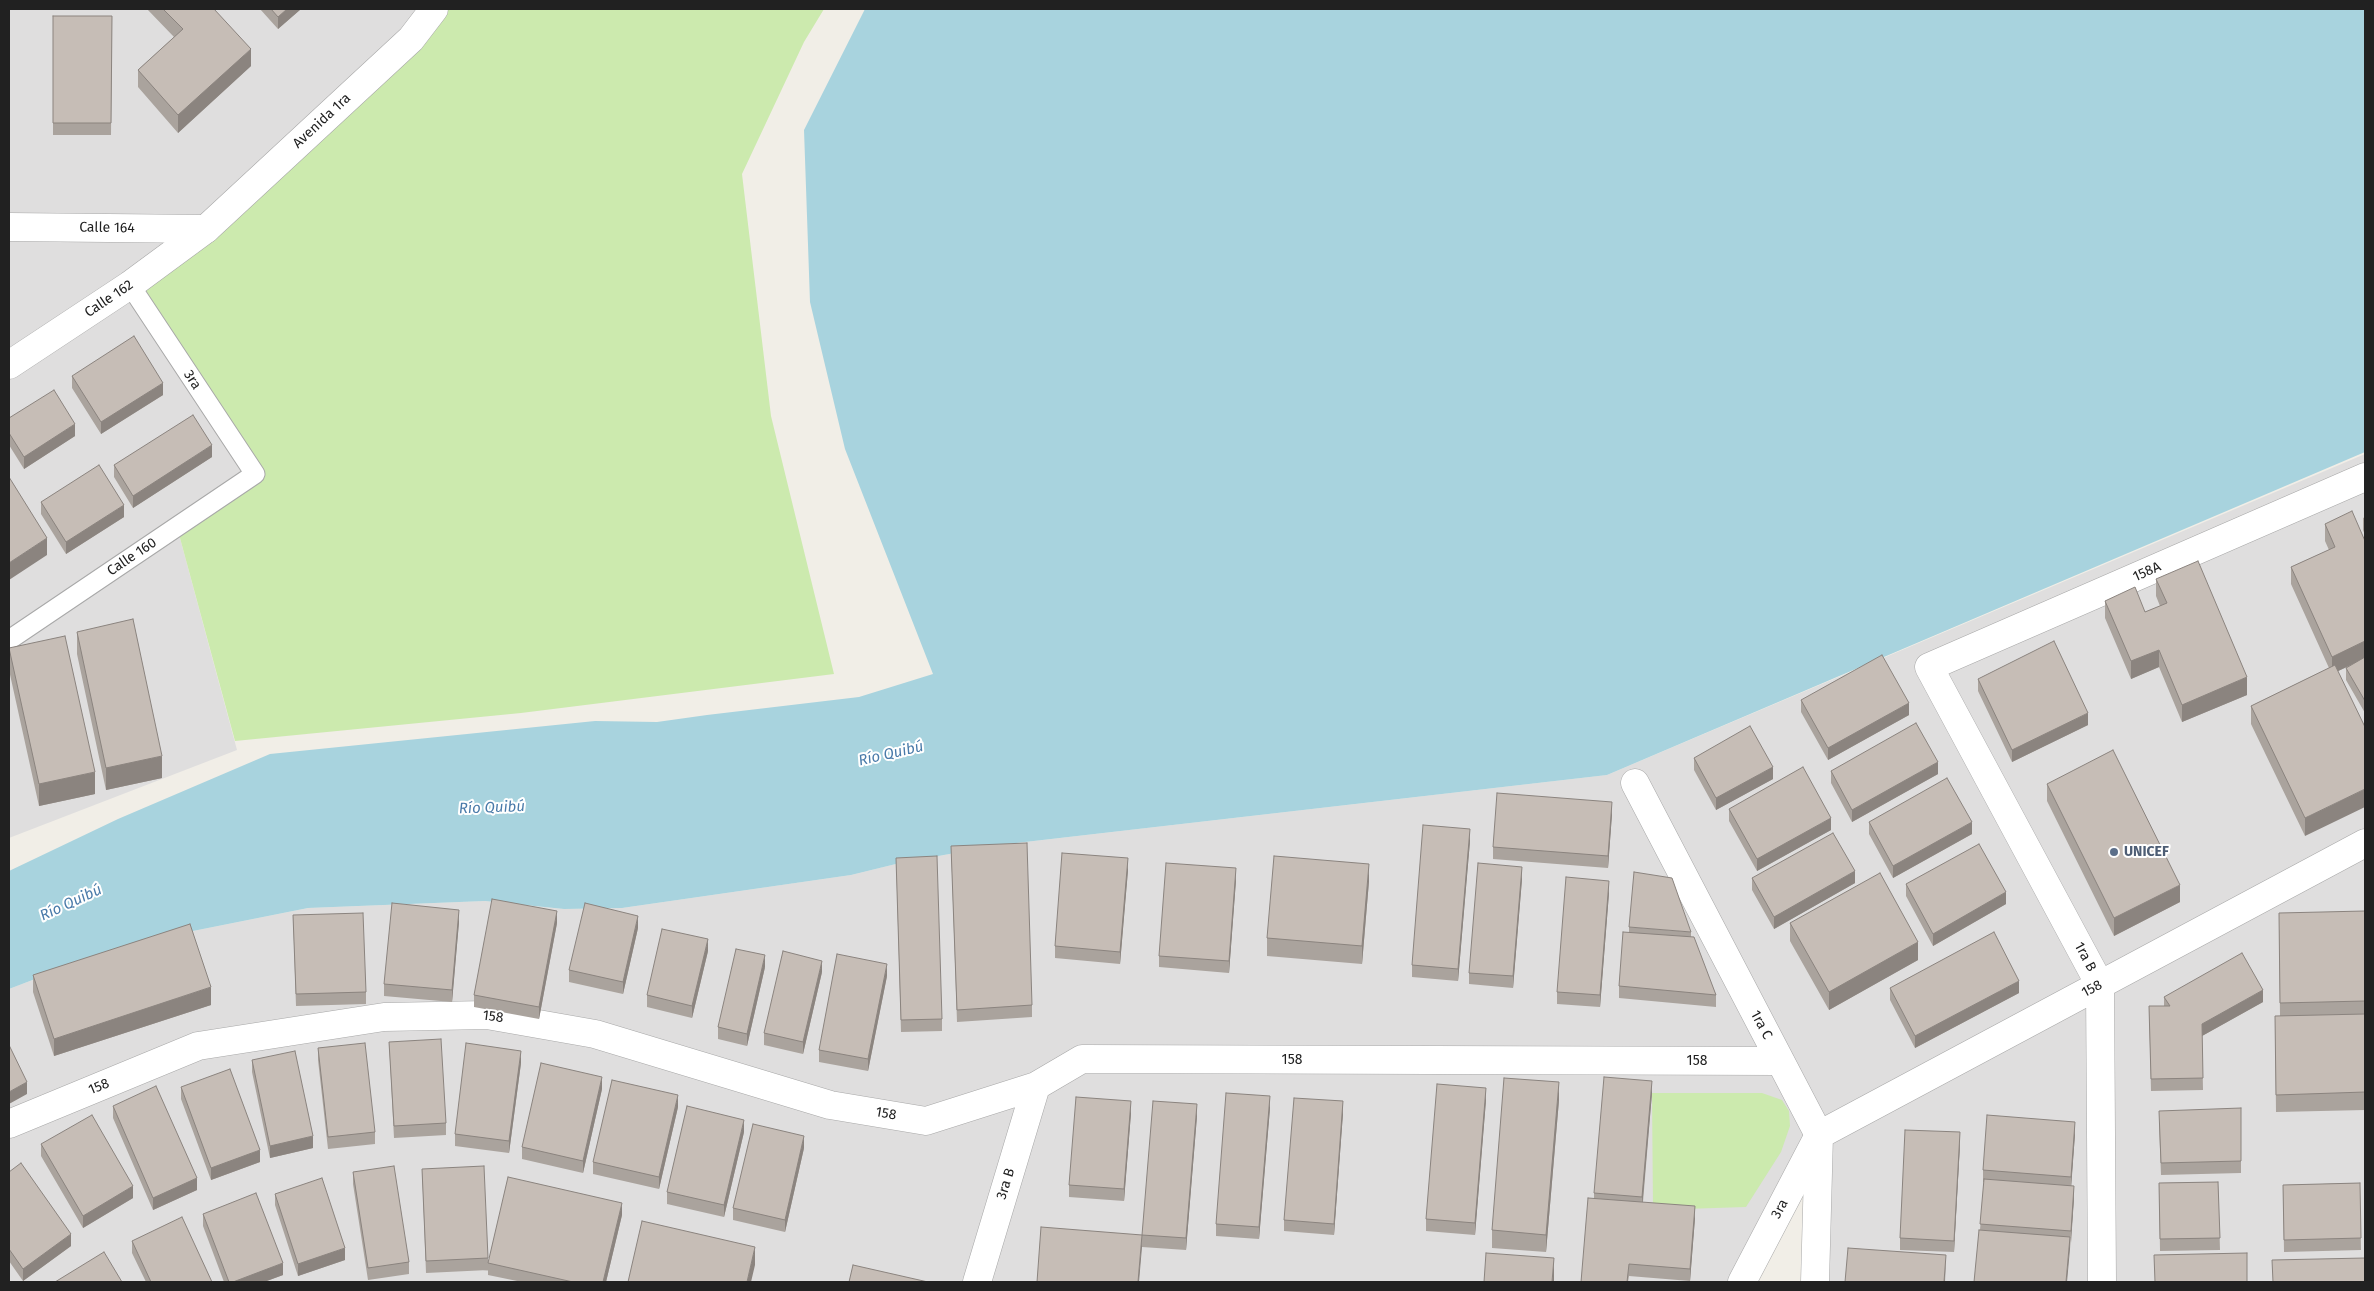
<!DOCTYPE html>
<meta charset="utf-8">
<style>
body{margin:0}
#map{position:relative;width:2374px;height:1291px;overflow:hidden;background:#f1eee7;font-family:"Fira Sans",sans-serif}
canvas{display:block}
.frame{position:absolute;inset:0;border:10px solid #212121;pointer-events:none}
</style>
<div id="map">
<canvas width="2374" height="1291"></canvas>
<div class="frame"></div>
</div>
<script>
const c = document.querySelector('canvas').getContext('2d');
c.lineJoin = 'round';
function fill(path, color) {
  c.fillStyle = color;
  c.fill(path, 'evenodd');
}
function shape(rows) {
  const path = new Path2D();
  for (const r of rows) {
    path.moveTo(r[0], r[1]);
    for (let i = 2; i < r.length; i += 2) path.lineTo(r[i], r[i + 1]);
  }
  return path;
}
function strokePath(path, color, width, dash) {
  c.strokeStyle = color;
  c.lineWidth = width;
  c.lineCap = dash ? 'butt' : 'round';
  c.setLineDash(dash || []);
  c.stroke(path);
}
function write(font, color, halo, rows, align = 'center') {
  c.font = font + ' "Fira Sans",sans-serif';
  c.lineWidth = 4;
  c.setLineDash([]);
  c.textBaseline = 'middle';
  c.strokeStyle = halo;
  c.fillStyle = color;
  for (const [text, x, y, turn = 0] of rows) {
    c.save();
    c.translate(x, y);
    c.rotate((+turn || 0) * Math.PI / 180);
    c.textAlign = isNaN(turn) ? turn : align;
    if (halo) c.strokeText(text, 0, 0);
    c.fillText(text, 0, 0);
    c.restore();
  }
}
fill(shape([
 [9,9,434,9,255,474,177,527,237,750,9,838],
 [2365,454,2365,1282,1813,1282,1810,1164,1751,1282,9,1282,9,989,90,958,178,934,308,908,485,901,564,909,622,908,851,875,900,863,999,845,1607,775]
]), '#dfdede');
fill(shape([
 [434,9,824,9,804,42,742,174,771,416,834,674,521,713,235,741,177,527,254,474,130,285],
 [1652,1093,1762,1093,1782,1100,1789,1111,1790,1126,1781,1152,1746,1207,1653,1210]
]), '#cceaae');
fill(shape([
 [865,9,2365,9,2365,452,1607,775,999,845,900,863,851,875,622,908,564,909,485,901,308,908,178,934,90,958,9,989,9,871,118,819,270,754,595,721,657,722,707,715,859,697,933,674,845,449,810,302,804,130]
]), '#a8d3de');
const service = shape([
 [9,640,255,474,130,285]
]);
const minor = shape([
 [9,227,206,229],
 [1635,783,1819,1135,1815,1282],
 [9,1124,198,1046,384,1017,487,1015,595,1034,830,1105,926,1121,1036,1086,1082,1059,1780,1061],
 [1819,1135,2365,843],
 [977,1282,1036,1086],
 [2102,1282,2100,985,1929,667,2365,477]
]);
const tertiary = shape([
 [9,365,130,285,206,229,411,39,434,9],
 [1742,1282,1819,1135]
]);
strokePath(service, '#a8a8a8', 21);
strokePath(minor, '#a8a8a8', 29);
strokePath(tertiary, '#a8a8a8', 29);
strokePath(service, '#fff', 19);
strokePath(minor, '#fff', 28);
strokePath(tertiary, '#fff', 28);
fill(shape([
 [147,9,214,9,251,66,178,133,138,87,138,70,174,37],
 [260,9,301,9,278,29],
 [53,16,112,16,111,135,53,135],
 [72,376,163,395,101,434,72,388],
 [9,418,75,436,24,469,9,445],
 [212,457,133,508,114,477,114,465],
 [41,502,124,517,66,554,41,514],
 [2365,517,2365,535,2363,530,2363,518],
 [2325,524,2365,541,2365,713,2346,680,2346,668,2354,664,2338,671,2305,836,2251,724,2251,706,2329,668,2291,584,2291,567,2329,550,2325,541],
 [2156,579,2247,695,2182,722,2159,667,2131,679,2105,618,2105,601,2145,612,2160,606,2156,596],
 [77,632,162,778,106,790,77,654],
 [9,648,95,794,39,806,9,670],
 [1978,679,2088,725,2012,762,1978,691],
 [1801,700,1909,715,1828,760,1801,712],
 [1694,758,1773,779,1716,810,1694,770],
 [1831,771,1938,774,1852,822,1831,783],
 [2047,784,2180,902,2114,936,2047,801],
 [1729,809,1831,830,1757,871,1729,821],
 [1612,814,1608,868,1493,859,1493,847],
 [1869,822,1972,834,1893,878,1869,834],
 [1470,841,1458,981,1412,977,1412,965],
 [951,846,1032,1005,1032,1017,957,1022],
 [896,858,942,1019,942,1031,901,1032],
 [1128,870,1120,964,1055,958,1055,946],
 [1752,878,1855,883,1774,929,1752,890],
 [1522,879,1513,988,1469,984,1469,973],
 [1236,880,1229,973,1159,967,1159,956],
 [1369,881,1362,964,1267,956,1267,938],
 [1906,884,2006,904,1933,946,1906,896],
 [1609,893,1600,1007,1557,1004,1557,992],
 [2365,911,2365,1110,2276,1112,2275,1016,2280,1016,2279,930],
 [293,915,366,992,366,1004,296,1006],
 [459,922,452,1002,384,996,384,984],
 [557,923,539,1019,474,1007,474,995],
 [1790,923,1918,960,1829,1010,1790,941],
 [1629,927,1691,932,1691,937,1716,995,1716,1007,1619,998,1619,986,1629,932],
 [638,928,623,994,569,982,569,970],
 [708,951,692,1018,647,1007,647,995],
 [765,967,747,1046,718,1039,718,1027],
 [822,972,803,1054,764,1045,764,1033],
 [33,975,211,1005,54,1056,33,992],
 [887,976,868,1071,819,1062,819,1050],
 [1890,988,2019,993,1915,1048,1890,1000],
 [2164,997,2263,1002,2202,1036,2203,1090,2151,1091,2149,1006,2164,1006],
 [389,1042,446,1123,446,1135,394,1138],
 [318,1048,375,1132,375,1144,328,1149,318,1060],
 [252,1060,313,1148,270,1158,252,1072],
 [521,1063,509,1153,455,1146,455,1134],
 [181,1087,260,1162,211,1180,181,1099],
 [602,1089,583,1173,522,1159,522,1147],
 [1652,1093,1643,1202,1695,1218,1690,1281,1629,1276,1628,1282,1581,1282,1594,1198,1594,1193],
 [1486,1100,1475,1235,1426,1231,1426,1219],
 [1559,1100,1546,1252,1492,1248,1492,1230],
 [113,1106,197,1190,153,1210,113,1118],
 [678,1107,659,1189,593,1174,593,1162],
 [1270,1108,1259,1239,1216,1236,1216,1224],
 [2241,1108,2241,1173,2161,1175,2159,1123],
 [1131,1113,1124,1201,1069,1197,1069,1185],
 [1343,1113,1334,1235,1284,1231,1284,1220],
 [1197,1116,1186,1250,1142,1247,1142,1235],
 [744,1132,724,1217,667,1204,667,1192],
 [2075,1134,2071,1186,2074,1198,2070,1249,1980,1230,1984,1182,1983,1182,1983,1170],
 [41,1144,133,1198,83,1228,41,1156],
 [1960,1144,1954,1252,1900,1250,1900,1238],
 [804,1148,785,1232,733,1220,733,1208],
 [422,1169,488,1258,488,1270,426,1273],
 [9,1172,71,1246,23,1281,9,1261],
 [353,1172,409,1262,409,1274,368,1280,353,1184],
 [2218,1182,2220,1250,2160,1251,2159,1183],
 [2360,1183,2361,1250,2284,1252,2283,1185],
 [275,1194,345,1260,298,1276,275,1205],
 [203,1214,283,1275,264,1282,224,1282,203,1226],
 [622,1215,606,1282,522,1282,488,1275,488,1263],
 [132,1241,212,1282,146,1282,132,1253]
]), '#aaa39d');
fill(shape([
 [287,9,301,9,278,29,278,17],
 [251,49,251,66,178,133,178,115],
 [163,383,163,395,101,434,101,422],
 [75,424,75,436,24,469,24,457],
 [212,445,212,457,133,508,133,496],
 [124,505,124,517,66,554,66,542],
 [47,538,47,555,9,580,9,563],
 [2365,641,2365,658,2332,674,2332,657],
 [2159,650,2159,667,2131,679,2131,661],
 [2247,677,2247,695,2182,722,2182,705],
 [1909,703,1909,715,1828,760,1828,748],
 [2088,713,2088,725,2012,762,2012,750],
 [162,756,162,778,106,790,106,768],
 [1938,762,1938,774,1852,822,1852,810],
 [1773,767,1773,779,1716,810,1716,798],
 [95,772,95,794,39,806,39,784],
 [2365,789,2365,807,2305,836,2305,818],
 [1612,802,1612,814,1608,868,1608,856],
 [1831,818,1831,830,1757,871,1757,859],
 [1972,822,1972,834,1893,878,1893,866],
 [1470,829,1470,841,1458,981,1458,969],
 [1128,858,1128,870,1120,964,1120,952],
 [1369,864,1369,881,1362,964,1362,946],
 [1522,867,1522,879,1513,988,1513,976],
 [1236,868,1236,880,1229,973,1229,961],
 [1855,871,1855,883,1774,929,1774,917],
 [1609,881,1609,893,1600,1007,1600,995],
 [2180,885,2180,902,2114,936,2114,918],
 [2006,892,2006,904,1933,946,1933,934],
 [459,910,459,922,452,1002,452,990],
 [557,911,557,923,539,1019,539,1007],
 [638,916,638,928,623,994,623,982],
 [708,939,708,951,692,1018,692,1006],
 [1918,942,1918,960,1829,1010,1829,992],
 [765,955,765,967,747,1046,747,1034],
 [822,961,822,972,803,1054,803,1042],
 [887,964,887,976,868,1071,868,1059],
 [2019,981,2019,993,1915,1048,1915,1036],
 [211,987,211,1005,54,1056,54,1039],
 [2263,990,2263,1002,2202,1036,2202,1024],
 [521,1051,521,1063,509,1153,509,1141],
 [602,1077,602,1089,583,1173,583,1161],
 [1652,1081,1652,1093,1642,1208,1642,1197],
 [27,1082,27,1094,9,1104,9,1092],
 [1559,1082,1559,1100,1546,1252,1546,1235],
 [1486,1088,1486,1100,1475,1235,1475,1223],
 [678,1095,678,1107,659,1189,659,1177],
 [1270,1096,1270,1108,1259,1239,1259,1227],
 [1131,1101,1131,1113,1124,1201,1124,1189],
 [1343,1101,1343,1113,1334,1235,1334,1224],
 [1197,1104,1197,1116,1186,1250,1186,1238],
 [744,1120,744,1132,724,1217,724,1205],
 [2075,1122,2075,1134,2071,1189,2071,1177],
 [1960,1132,1960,1144,1954,1252,1954,1241],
 [313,1136,313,1148,270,1158,270,1146],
 [804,1136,804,1148,785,1232,785,1220],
 [260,1150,260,1162,211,1180,211,1168],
 [197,1178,197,1190,153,1210,153,1198],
 [133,1186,133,1198,83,1228,83,1216],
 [2074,1186,2074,1198,2071,1243,2071,1231],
 [622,1203,622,1215,606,1282,603,1282],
 [1695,1206,1695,1218,1690,1281,1690,1269],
 [71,1234,71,1246,23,1281,23,1269],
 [1142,1235,1142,1247,1139,1282,1138,1282],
 [2070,1237,2070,1249,2067,1282,2066,1282],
 [755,1247,755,1265,751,1282,747,1282],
 [345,1248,345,1260,298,1276,298,1264],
 [1946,1255,1945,1282,1944,1282],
 [1554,1258,1554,1282,1552,1282],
 [283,1263,283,1275,264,1282,233,1282]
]), '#8b847f');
const building = shape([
 [163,9,214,9,251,49,178,115,138,70,183,29,163,9],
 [271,9,287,9,278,17,271,9],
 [53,16,112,16,111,123,53,123,53,16],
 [134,336,163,383,101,422,72,376,134,336],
 [54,390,75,424,24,457,9,433,9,418,54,390],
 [193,415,212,445,133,496,114,465,193,415],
 [99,465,124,505,66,542,41,502,99,465],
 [9,477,47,538,9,563,9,477],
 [2352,511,2365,541,2365,641,2332,657,2291,567,2335,547,2325,524,2352,511],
 [2198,561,2247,677,2182,705,2159,650,2131,661,2105,601,2135,587,2145,612,2167,603,2156,579,2198,561],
 [133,619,162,756,106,768,77,632,133,619],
 [65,636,95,772,39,784,9,648,65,636],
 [2054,641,2088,713,2012,750,1978,679,2054,641],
 [1882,655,1909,703,1828,748,1801,700,1882,655],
 [2365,657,2365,701,2346,668,2365,657],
 [2335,665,2365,727,2365,789,2305,818,2251,706,2335,665],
 [1916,723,1938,762,1852,810,1831,771,1916,723],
 [1750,726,1773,767,1716,798,1694,758,1750,726],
 [2113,750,2180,885,2114,918,2047,784,2113,750],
 [1803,767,1831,818,1757,859,1729,809,1803,767],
 [1947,778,1972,822,1893,866,1869,822,1947,778],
 [1497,793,1612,802,1608,856,1493,847,1497,793],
 [1423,825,1470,829,1458,969,1412,965,1423,825],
 [1833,833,1855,871,1774,917,1752,878,1833,833],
 [1027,843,1032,1005,957,1010,951,846,1027,843],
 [1979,844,2006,892,1933,934,1906,884,1979,844],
 [1062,853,1128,858,1120,952,1055,946,1062,853],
 [937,856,942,1019,901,1020,896,858,937,856],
 [1274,856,1369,864,1362,946,1267,938,1274,856],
 [1166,863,1236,868,1229,961,1159,956,1166,863],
 [1478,863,1522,867,1513,976,1469,973,1478,863],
 [1634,872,1672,878,1691,932,1629,927,1634,872],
 [1880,873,1918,942,1829,992,1790,923,1880,873],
 [1566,877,1609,881,1600,995,1557,992,1566,877],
 [492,899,557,911,539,1007,474,995,492,899],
 [392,903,459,910,452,990,384,984,392,903],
 [585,903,638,916,623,982,569,970,585,903],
 [2365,911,2365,1001,2280,1003,2279,913,2365,911],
 [363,913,366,992,296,994,293,915,363,913],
 [190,924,211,987,54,1039,33,975,190,924],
 [662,929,708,939,692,1006,647,995,662,929],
 [1623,932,1694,937,1716,995,1619,986,1623,932],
 [1994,932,2019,981,1915,1036,1890,988,1994,932],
 [736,949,765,955,747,1034,718,1027,736,949],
 [783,951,822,961,803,1042,764,1033,783,951],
 [2242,953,2263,990,2202,1024,2203,1078,2151,1079,2149,1006,2170,1006,2164,997,2242,953],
 [837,954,887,964,868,1059,819,1050,837,954],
 [2365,1014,2365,1092,2276,1095,2275,1016,2365,1014],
 [441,1039,446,1123,394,1126,389,1042,441,1039],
 [365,1043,375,1132,328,1137,318,1048,365,1043],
 [466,1043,521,1051,509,1141,455,1134,466,1043],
 [9,1045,27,1082,9,1092,9,1045],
 [295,1051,313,1136,270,1146,252,1060,295,1051],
 [541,1063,602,1077,583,1161,522,1147,541,1063],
 [230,1069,260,1150,211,1168,181,1087,230,1069],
 [1604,1077,1652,1081,1642,1197,1594,1193,1604,1077],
 [1504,1078,1559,1082,1546,1235,1492,1230,1504,1078],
 [612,1080,678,1095,659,1177,593,1162,612,1080],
 [1437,1084,1486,1088,1475,1223,1426,1219,1437,1084],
 [156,1086,197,1178,153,1198,113,1106,156,1086],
 [1226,1093,1270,1096,1259,1227,1216,1224,1226,1093],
 [1076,1097,1131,1101,1124,1189,1069,1185,1076,1097],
 [1294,1098,1343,1101,1334,1224,1284,1220,1294,1098],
 [1153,1101,1197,1104,1186,1238,1142,1235,1153,1101],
 [687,1106,744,1120,724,1205,667,1192,687,1106],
 [2241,1108,2241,1161,2161,1163,2159,1111,2241,1108],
 [92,1115,133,1186,83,1216,41,1144,92,1115],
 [1987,1115,2075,1122,2071,1177,1983,1170,1987,1115],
 [753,1124,804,1136,785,1220,733,1208,753,1124],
 [1905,1130,1960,1132,1954,1241,1900,1238,1905,1130],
 [21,1163,71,1234,23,1269,9,1249,9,1172,21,1163],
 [394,1166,409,1262,368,1268,353,1172,394,1166],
 [484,1166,488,1258,426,1261,422,1169,484,1166],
 [508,1177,622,1203,603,1282,573,1282,488,1263,508,1177],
 [322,1178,345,1248,298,1264,275,1194,322,1178],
 [1984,1179,2074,1186,2071,1231,1980,1224,1984,1179],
 [2218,1182,2220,1238,2160,1239,2159,1183,2218,1182],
 [2360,1183,2361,1238,2284,1240,2283,1185,2360,1183],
 [256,1193,283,1263,233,1282,229,1282,203,1214,256,1193],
 [1588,1198,1695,1206,1690,1269,1629,1264,1627,1282,1581,1282,1588,1198],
 [182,1217,212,1282,151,1282,132,1241,182,1217],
 [642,1221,755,1247,747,1282,628,1282,642,1221],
 [1041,1227,1142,1235,1138,1282,1037,1282,1041,1227],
 [1979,1230,2070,1237,2066,1282,1974,1282,1979,1230],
 [1848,1248,1946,1255,1944,1282,1845,1282,1848,1248],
 [104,1252,122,1282,55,1282,104,1252],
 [1486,1253,1554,1258,1552,1282,1484,1282,1486,1253],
 [2247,1253,2247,1282,2155,1282,2154,1255,2247,1253],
 [2365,1258,2365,1282,2273,1282,2272,1260,2365,1258],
 [853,1265,928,1282,849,1282,853,1265]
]);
fill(building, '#c6bdb6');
strokePath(building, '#8b847f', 1);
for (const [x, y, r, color] of [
 [2114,852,5,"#5c6f8a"]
]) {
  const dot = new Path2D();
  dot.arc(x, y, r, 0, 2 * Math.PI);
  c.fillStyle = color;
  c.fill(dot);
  strokePath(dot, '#fff', 2);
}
write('14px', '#212121', '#fff', [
 ["Avenida 1ra",322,121,-43],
 ["Calle 164",107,228,1],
 ["Calle 162",109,299,-34],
 ["3ra",192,380,57],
 ["Calle 160",132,557,-34],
 ["158A",2147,572,-24],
 ["1ra B",2085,957,62],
 ["158",2092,989,-28],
 ["158",493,1017,7],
 ["1ra C",1761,1025,62],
 ["158",1292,1060],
 ["158",1697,1061],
 ["158",99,1087,-22],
 ["158",886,1114,10],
 ["3ra B",1006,1184,-73],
 ["3ra",1780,1209,-62]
]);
write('bold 14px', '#4e5e75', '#fff', [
 ["UNICEF",2124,852]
], 'left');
write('italic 15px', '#497aa9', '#fff', [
 ["Río Quibú",891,754,-13],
 ["Río Quibú",492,808,-2],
 ["Río Quibú",71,903,-25]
]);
</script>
